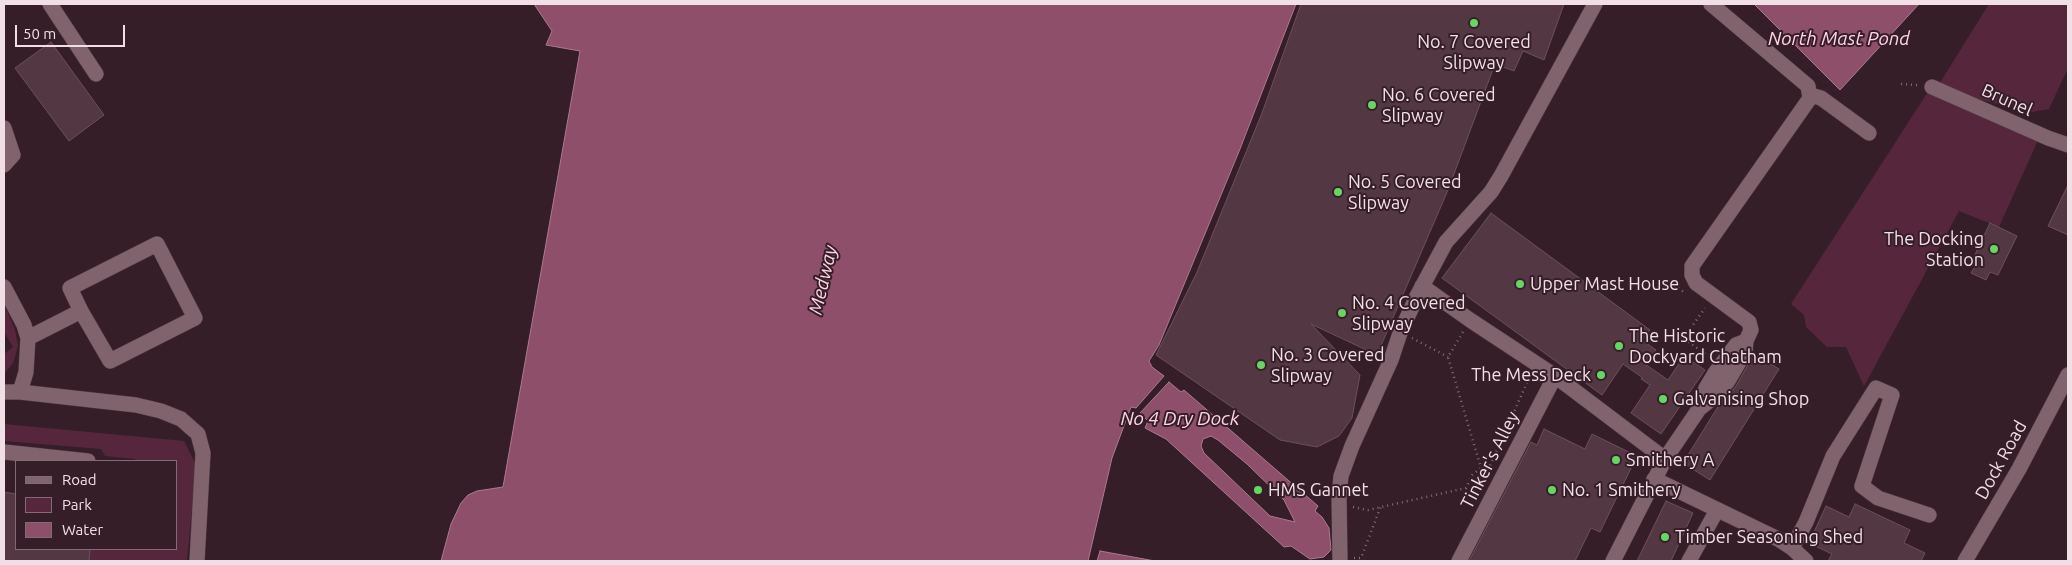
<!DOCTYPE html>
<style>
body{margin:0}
#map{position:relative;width:2072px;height:565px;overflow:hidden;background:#361e28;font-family:Ubuntu,sans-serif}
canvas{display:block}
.frame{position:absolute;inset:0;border:5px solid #f1dfe6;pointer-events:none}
.legend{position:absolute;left:15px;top:460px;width:162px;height:90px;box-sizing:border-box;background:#361e28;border:1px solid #816b74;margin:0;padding:6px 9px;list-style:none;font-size:15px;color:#f1dfe6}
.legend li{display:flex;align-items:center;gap:10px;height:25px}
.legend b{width:25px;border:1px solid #816b74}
.scale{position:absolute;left:15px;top:25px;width:110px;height:22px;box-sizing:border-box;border:2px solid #f1dfe6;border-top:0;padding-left:6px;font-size:15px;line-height:18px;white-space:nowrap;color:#f1dfe6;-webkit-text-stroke:4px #361e28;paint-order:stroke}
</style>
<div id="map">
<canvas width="2072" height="565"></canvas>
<div class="frame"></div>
<ul class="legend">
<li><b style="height:6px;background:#81636e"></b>Road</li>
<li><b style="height:14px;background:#56273c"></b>Park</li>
<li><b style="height:14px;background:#8e4f6a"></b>Water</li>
</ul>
<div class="scale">50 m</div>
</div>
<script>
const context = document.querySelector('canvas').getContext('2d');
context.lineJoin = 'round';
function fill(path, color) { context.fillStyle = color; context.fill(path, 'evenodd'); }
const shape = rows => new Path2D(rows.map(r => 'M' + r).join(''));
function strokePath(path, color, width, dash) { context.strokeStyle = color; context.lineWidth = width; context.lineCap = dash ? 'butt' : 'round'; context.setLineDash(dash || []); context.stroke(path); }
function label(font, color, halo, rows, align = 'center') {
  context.font = font + ' Ubuntu,sans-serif'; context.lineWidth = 4; context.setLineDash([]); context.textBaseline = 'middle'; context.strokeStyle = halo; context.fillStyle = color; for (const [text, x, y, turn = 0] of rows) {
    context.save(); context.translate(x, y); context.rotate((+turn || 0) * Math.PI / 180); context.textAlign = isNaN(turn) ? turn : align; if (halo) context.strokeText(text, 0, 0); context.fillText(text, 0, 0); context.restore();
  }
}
fill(shape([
 [1989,4,2068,4,2068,68,2049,109,2032,112,1936,89],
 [1928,92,2038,140,1999,227,1959,211,1864,386,1846,347,1827,347,1806,327,1804,315,1791,304],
 [4,304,15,330,18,346,13,363,4,374,4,354,13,347,4,332],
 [4,424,184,441,196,465,187,561,89,561,90,549,176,549,176,461,136,461,135,459,105,456,101,449,4,441]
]), '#56273c');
const water = shape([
 [534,4,1296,4,1240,149,1159,345,1149,361,1152,367,1164,376,1136,408,1131,407,1112,458,1088,561,441,561,451,524,461,503,468,495,477,491,503,487,580,51,546,45,552,31,534,4],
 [1754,4,1919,4,1840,90,1754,4],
 [1169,382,1181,392,1184,390,1318,506,1315,511,1322,517,1329,528,1331,550,1324,557,1310,559,1291,546,1284,547,1166,439,1145,428,1148,421,1140,413,1169,382],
 [1211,436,1218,440,1247,464,1284,500,1295,522,1270,516,1204,453,1201,446,1203,439,1211,436],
 [1100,551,1155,561,1097,561,1100,551]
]);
fill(water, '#8e4f6a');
strokePath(water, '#ac7a8f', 1);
const building = shape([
 [1301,4,1564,4,1544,60,1523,51,1514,71,1495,64,1448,190,1377,355,1311,324,1360,375,1352,418,1339,436,1317,447,1280,440,1156,355,1197,272,1262,113,1301,4],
 [51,42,104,115,69,141,15,68,51,42],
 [2068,185,2068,235,2048,226,2068,185],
 [1491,213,1650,330,1642,340,1656,350,1645,364,1668,380,1684,356,1705,370,1661,434,1631,413,1650,385,1641,379,1643,378,1623,364,1602,395,1442,278,1491,213],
 [1990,223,2017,236,1998,275,1990,272,1986,280,1971,273,1976,265,1971,263,1990,223],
 [1754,354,1779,369,1710,480,1683,463,1719,405,1736,386,1754,354],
 [1544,429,1585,449,1592,434,1637,456,1600,532,1591,528,1575,561,1469,561,1531,442,1537,445,1544,429],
 [4,492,16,494,16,549,90,549,89,561,4,561,4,492],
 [1666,501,1693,513,1671,561,1637,561,1666,501],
 [1855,504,1910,530,1904,543,1925,553,1921,561,1828,561,1832,554,1809,543,1826,506,1849,517,1855,504]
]);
fill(building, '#533843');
strokePath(building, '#6c4f5b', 1);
const minor = shape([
 [50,4,96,74],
 [1932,87,2048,138,2068,145],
 [1810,95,1821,98,1869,133],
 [4,128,13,155,4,165],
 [1422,286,1470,320,1555,376,1665,459],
 [4,287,24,325,28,338,26,372,20,392,4,392],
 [28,338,81,311,70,288,157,244,195,318,110,361,81,311],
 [20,392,136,405,161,411,181,419,198,434,203,453,197,561],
 [1699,409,1706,388,1715,373,1736,345,1746,341],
 [4,452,88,461],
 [1654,479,1778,539,1792,548,1806,561],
 [1792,548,1806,522,1833,456,1876,388,1892,395,1862,486,1878,498,1929,515],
 [1340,561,1339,496,1341,476,1352,446,1391,360,1400,333,1417,296,1446,242,1491,192,1501,176,1595,4],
 [1459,561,1555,376],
 [1613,561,1665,459,1699,409,1714,397,1728,381,1745,352,1746,341,1751,330,1749,322,1696,283,1692,275,1692,266,1810,98,1808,86,1711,4],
 [1689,561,1717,510],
 [1965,561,2019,469,2068,375]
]);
strokePath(minor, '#503b44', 16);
strokePath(shape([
 [1901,84,1917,85],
 [1670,282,1685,293],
 [1666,331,1681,342,1705,308],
 [1463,332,1448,357,1481,468],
 [1412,338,1448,357],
 [1684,339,1710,357],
 [1488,470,1530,376],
 [1353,507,1368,510,1466,488,1472,475,1481,468,1489,470],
 [1354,558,1361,558,1381,506]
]), '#836d76', 2.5, [1, 4]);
strokePath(minor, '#81636e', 15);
strokePath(shape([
 [1498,477,1506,481]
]), '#836d76', 2.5, [1, 4]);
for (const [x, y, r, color] of [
 [1474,23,5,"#67d466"],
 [1372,105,5,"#67d466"],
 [1338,192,5,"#67d466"],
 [1994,249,5,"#67d466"],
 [1520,284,5,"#67d466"],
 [1342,313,5,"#67d466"],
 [1619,346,5,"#67d466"],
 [1261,365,5,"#67d466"],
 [1601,375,5,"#67d466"],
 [1663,399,5,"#67d466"],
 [1616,460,5,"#67d466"],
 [1258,490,5,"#67d466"],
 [1552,490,5,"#67d466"],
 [1665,537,5,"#67d466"]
]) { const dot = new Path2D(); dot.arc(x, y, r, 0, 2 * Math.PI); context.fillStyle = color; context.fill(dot); strokePath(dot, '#361e28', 2); }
label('18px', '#f1dfe6', '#361e28', [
 ["No. 7 Covered",1474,42,"center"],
 ["Slipway",1474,63,"center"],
 ["No. 6 Covered",1382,95],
 ["Slipway",1382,116],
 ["No. 5 Covered",1348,182],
 ["Slipway",1348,203],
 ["The Docking",1984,239,"right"],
 ["Station",1984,260,"right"],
 ["Upper Mast House",1530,284],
 ["No. 4 Covered",1352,303],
 ["Slipway",1352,324],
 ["The Historic",1629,336],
 ["Dockyard Chatham",1629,357],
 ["No. 3 Covered",1271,355],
 ["Slipway",1271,376],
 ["The Mess Deck",1591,375,"right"],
 ["Galvanising Shop",1673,399],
 ["Smithery A",1626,460],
 ["HMS Gannet",1268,490],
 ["No. 1 Smithery",1562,490],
 ["Timber Seasoning Shed",1675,537]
], 'left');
label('18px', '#f1dfe6', '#361e28', [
 ["Brunel",2007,100,24],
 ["Tinker's Alley",1490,460,-63],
 ["Dock Road",2001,460,-61]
]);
label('italic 19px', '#fdd5e4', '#361e28', [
 ["North Mast Pond",1839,39],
 ["Medway",823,280,-77],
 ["No 4 Dry Dock",1180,419]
]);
</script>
